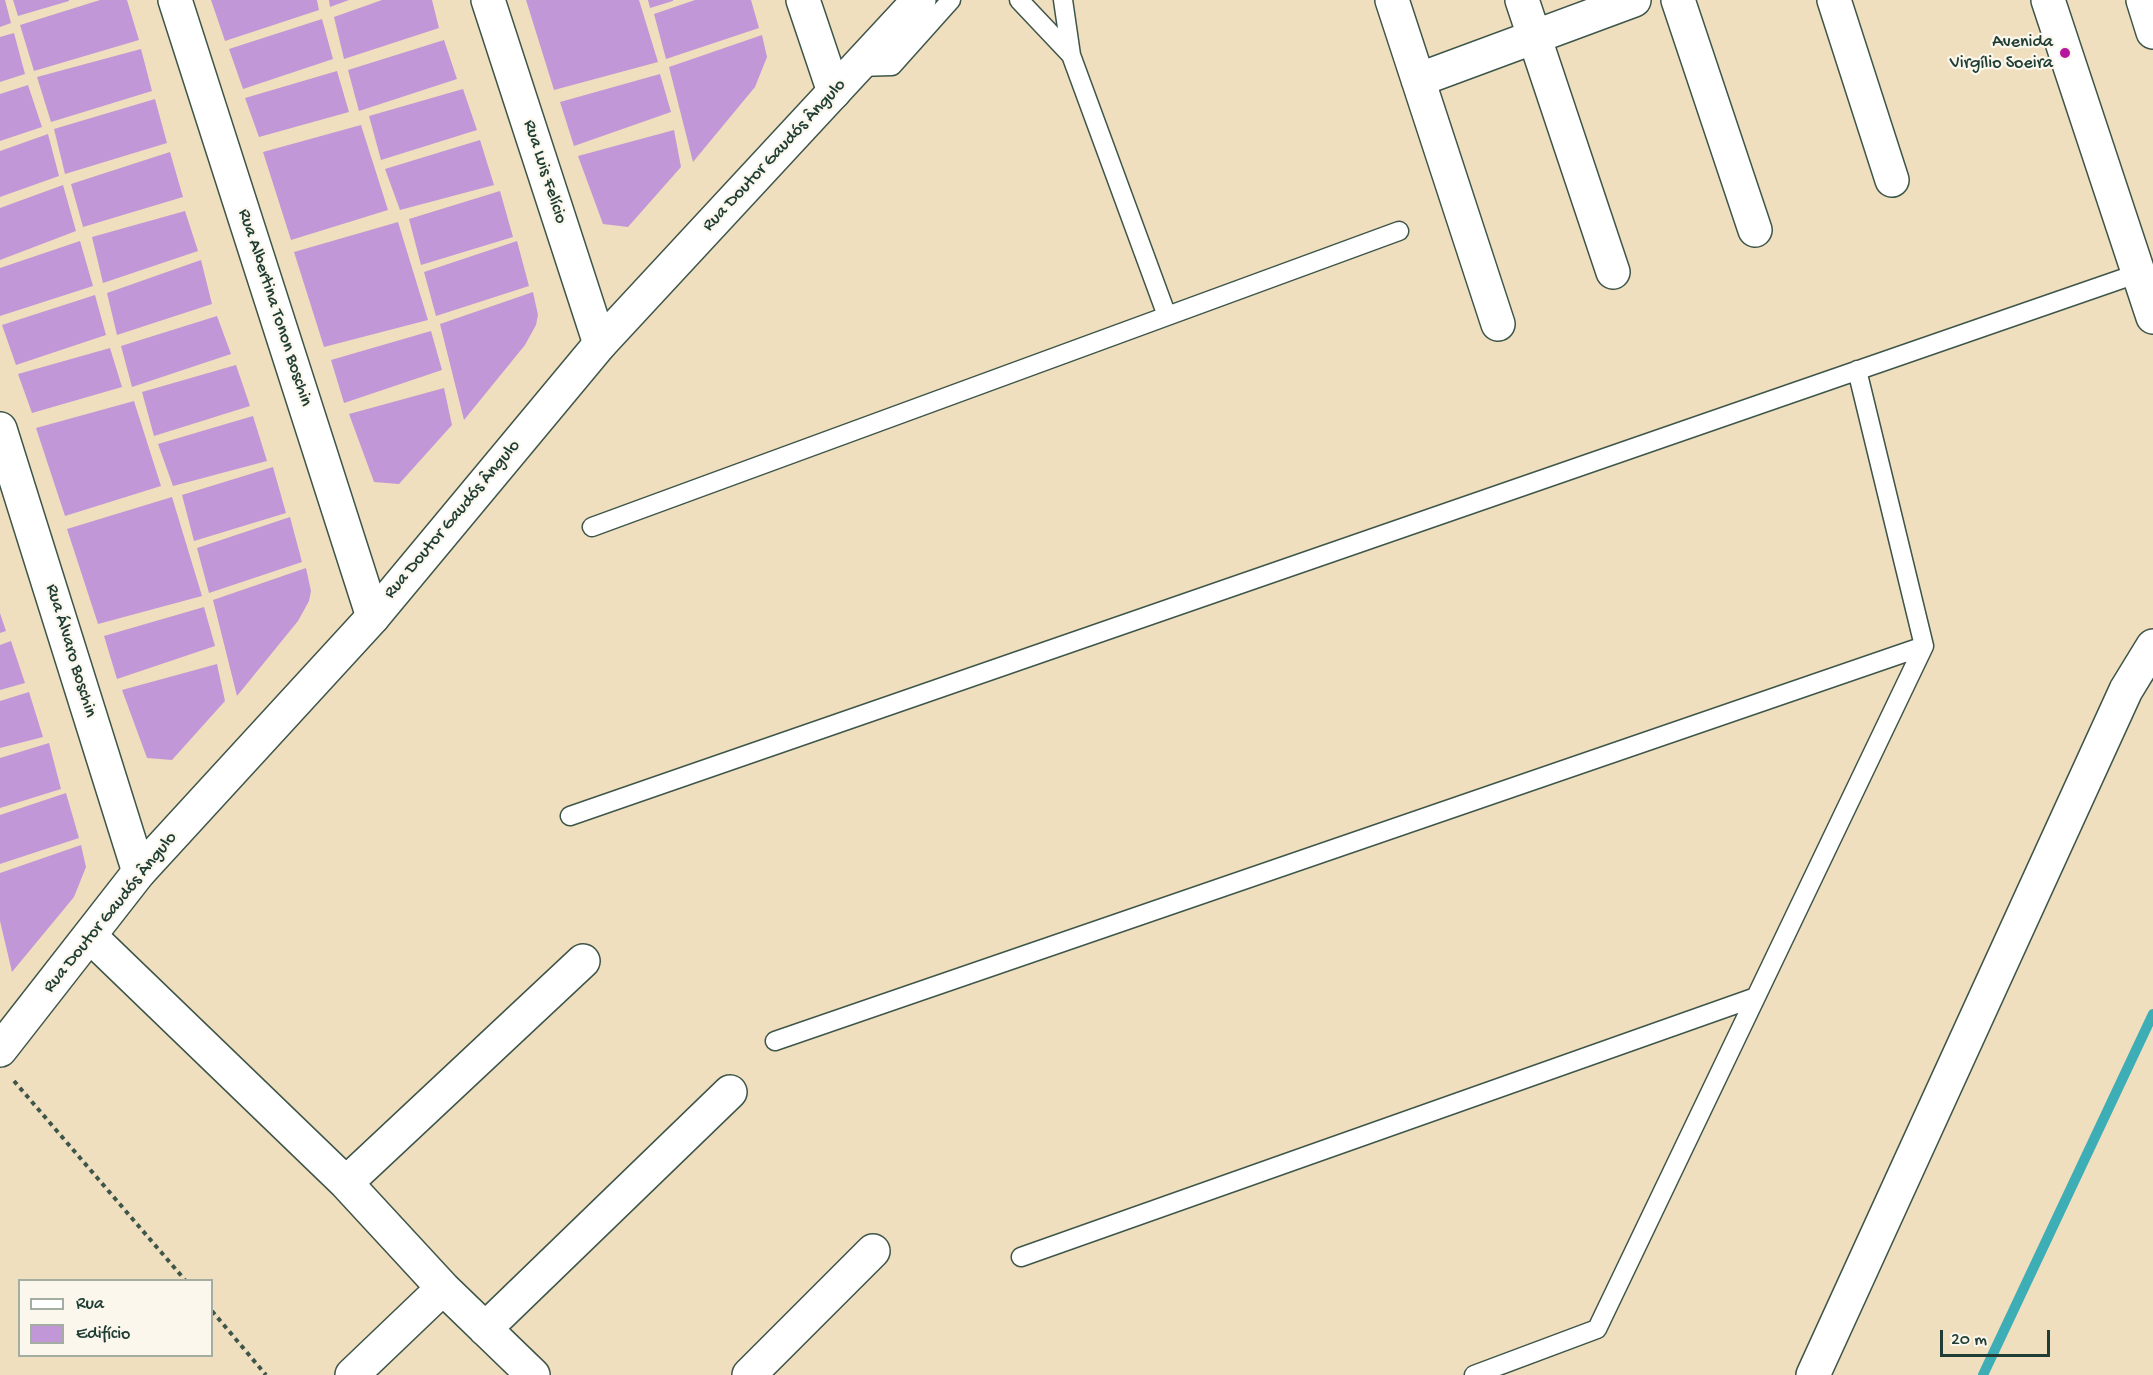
<!DOCTYPE html>
<meta charset="utf-8">
<style>
body{margin:0}
#map{position:relative;width:2153px;height:1375px;overflow:hidden;background:#efdfbe;font-family:"Gochi Hand",sans-serif}
canvas{display:block}
.legend{position:absolute;left:18px;top:1279px;width:195px;height:78px;box-sizing:border-box;background:#fbf7ec;border:2px solid #a3ada2;margin:0;padding:8px 10px;list-style:none;font-size:18px;color:#1f3d34}
.legend li{display:flex;align-items:center;gap:12px;height:30px}
.legend b{width:30px;border:2px solid #a3ada2}
.scale{position:absolute;left:1940px;top:1330px;width:110px;height:27px;box-sizing:border-box;border:3px solid #1f3d34;border-top:0;padding-left:8px;font-size:18px;line-height:21px;white-space:nowrap;color:#1f3d34;-webkit-text-stroke:4px #fbf7ec;paint-order:stroke}
</style>
<div id="map">
<canvas width="2153" height="1375"></canvas>
<ul class="legend">
<li><b style="height:8px;background:#fff"></b>Rua</li>
<li><b style="height:16px;background:#c297d7"></b>Edifício</li>
</ul>
<div class="scale">20 m</div>
</div>
<script>
const context = document.querySelector('canvas').getContext('2d');
context.lineJoin = 'round';
const shape = rows => new Path2D(rows.map(r => 'M' + r).join(''));
function strokePath(path, color, width, dash) { context.strokeStyle = color; context.lineWidth = width; context.lineCap = dash ? 'butt' : 'round'; context.setLineDash(dash || []); context.stroke(path); }
function fill(path, color) { context.fillStyle = color; context.fill(path, 'evenodd'); }
function label(font, color, halo, rows, align = 'center') {
  context.font = font + ' "Gochi Hand",sans-serif'; context.lineWidth = 4.5; context.setLineDash([]); context.textBaseline = 'middle'; context.strokeStyle = halo; context.fillStyle = color; for (const [text, x, y, turn = 0] of rows) {
    context.save(); context.translate(x, y); context.rotate((+turn || 0) * Math.PI / 180); context.textAlign = isNaN(turn) ? turn : align; if (halo) context.strokeText(text, 0, 0); context.fillText(text, 0, 0); context.restore();
  }
}
strokePath(shape([
 [1983,1375,2153,1014]
]), '#3daeb6', 10);
fill(shape([
 [0,0,5,0,11,23,0,27],
 [13,0,69,0,69,1,18,16],
 [100,0,127,0,139,40,34,71,20,25],
 [211,0,317,0,319,10,225,41],
 [329,0,349,0,330,7],
 [382,0,432,0,439,28,344,59,334,17],
 [526,0,639,0,658,62,554,90],
 [648,0,673,0,673,1,650,8],
 [695,0,751,0,759,28,666,59,654,14],
 [322,19,333,59,243,89,229,49],
 [14,33,25,74,0,82,0,37],
 [762,35,767,57,755,87,693,162,669,67],
 [444,40,457,79,359,111,348,70],
 [141,49,152,91,51,122,37,77],
 [337,71,349,112,259,137,245,98],
 [660,74,671,112,574,146,560,102],
 [28,85,42,127,0,141,0,94],
 [463,89,477,130,381,160,369,116],
 [155,99,167,143,65,174,54,129],
 [361,125,388,210,291,240,263,152],
 [674,130,681,167,628,227,603,224,578,156],
 [48,134,59,176,0,197,0,151],
 [480,140,494,185,400,210,385,169],
 [170,152,183,197,83,227,71,184],
 [63,185,76,231,0,260,0,208],
 [500,191,513,237,421,265,409,219],
 [185,211,198,251,103,283,92,237],
 [398,222,428,320,324,347,294,252],
 [80,241,93,286,0,316,0,268],
 [517,241,529,286,436,316,424,272],
 [201,260,212,304,117,335,107,293],
 [533,292,538,315,536,325,525,345,464,420,440,324],
 [95,295,106,335,16,365,2,325],
 [217,316,231,354,132,387,121,346],
 [431,331,442,370,344,403,331,360],
 [110,348,122,387,32,413,18,374],
 [236,365,250,406,154,436,142,392],
 [444,388,452,425,399,484,374,482,349,414],
 [134,401,161,486,65,516,36,428],
 [253,416,267,461,173,486,158,444],
 [273,467,286,513,194,541,182,495],
 [172,497,202,596,98,624,67,529],
 [290,517,302,562,209,593,197,548],
 [306,568,311,591,309,601,298,621,237,696,213,600],
 [204,607,215,646,117,679,104,636],
 [0,613,6,631,0,633],
 [11,641,25,683,0,690,0,645],
 [217,664,225,701,172,760,147,758,122,690],
 [29,692,43,737,0,748,0,701],
 [49,743,61,789,0,808,0,758],
 [66,793,79,838,0,864,0,815],
 [81,845,86,867,74,897,12,972,0,921,0,873]
]), '#c297d7');
const lane = shape([
 [1019,0,1071,55],
 [1063,0,1071,55,1167,316],
 [857,67,892,66,951,0],
 [592,527,1399,231],
 [570,816,2139,273],
 [775,1041,1924,646],
 [1021,1257,1756,997],
 [1474,1375,1597,1329,1924,646,1857,370]
]);
const street = shape([
 [175,0,373,617],
 [488,0,600,344],
 [803,0,834,92],
 [1392,0,1498,324],
 [1522,0,1613,272],
 [1678,0,1755,230],
 [1834,0,1892,180],
 [1418,80,1634,0],
 [0,429,139,872],
 [91,937,346,1183,443,1288,533,1375],
 [346,1183,583,961],
 [485,1329,730,1092],
 [352,1375,443,1288],
 [749,1375,873,1251],
 [1813,1375,2126,690,2153,646]
]);
const secondary = shape([
 [2048,0,2153,317],
 [2143,0,2153,32],
 [0,1050,139,872,373,617,600,344,919,0]
]);
strokePath(lane, '#3e5549', 21);
strokePath(street, '#3e5549', 36);
strokePath(secondary, '#3e5549', 36);
strokePath(shape([
 [14,1081,185,1280],
 [212,1311,266,1375]
]), '#3e5549', 4, [4.5, 4.5]);
strokePath(lane, '#fff', 18);
strokePath(street, '#fff', 33);
strokePath(secondary, '#fff', 33);
for (const [x, y, r, color] of [
 [2065,53,6,"#b5179e"]
]) { const dot = new Path2D(); dot.arc(x, y, r, 0, 2 * Math.PI); context.fillStyle = color; context.fill(dot); strokePath(dot, '#fbf7ec', 2); }
label('18px', '#1f3d34', '#fbf7ec', [
 ["Avenida",2053,43],
 ["Virgílio Soeira",2053,64]
], 'right');
label('18px', '#1f3d34', '#fbf7ec', [
 ["Rua Doutor Gaudós Ângulo",775,156,-47],
 ["Rua Luis Felício",544,172,72],
 ["Rua Albertina Tonon Boschin",274,308,72],
 ["Rua Doutor Gaudós Ângulo",453,520,-50],
 ["Rua Álvaro Boschin",70,651,73],
 ["Rua Doutor Gaudós Ângulo",111,913,-51]
]);
</script>
